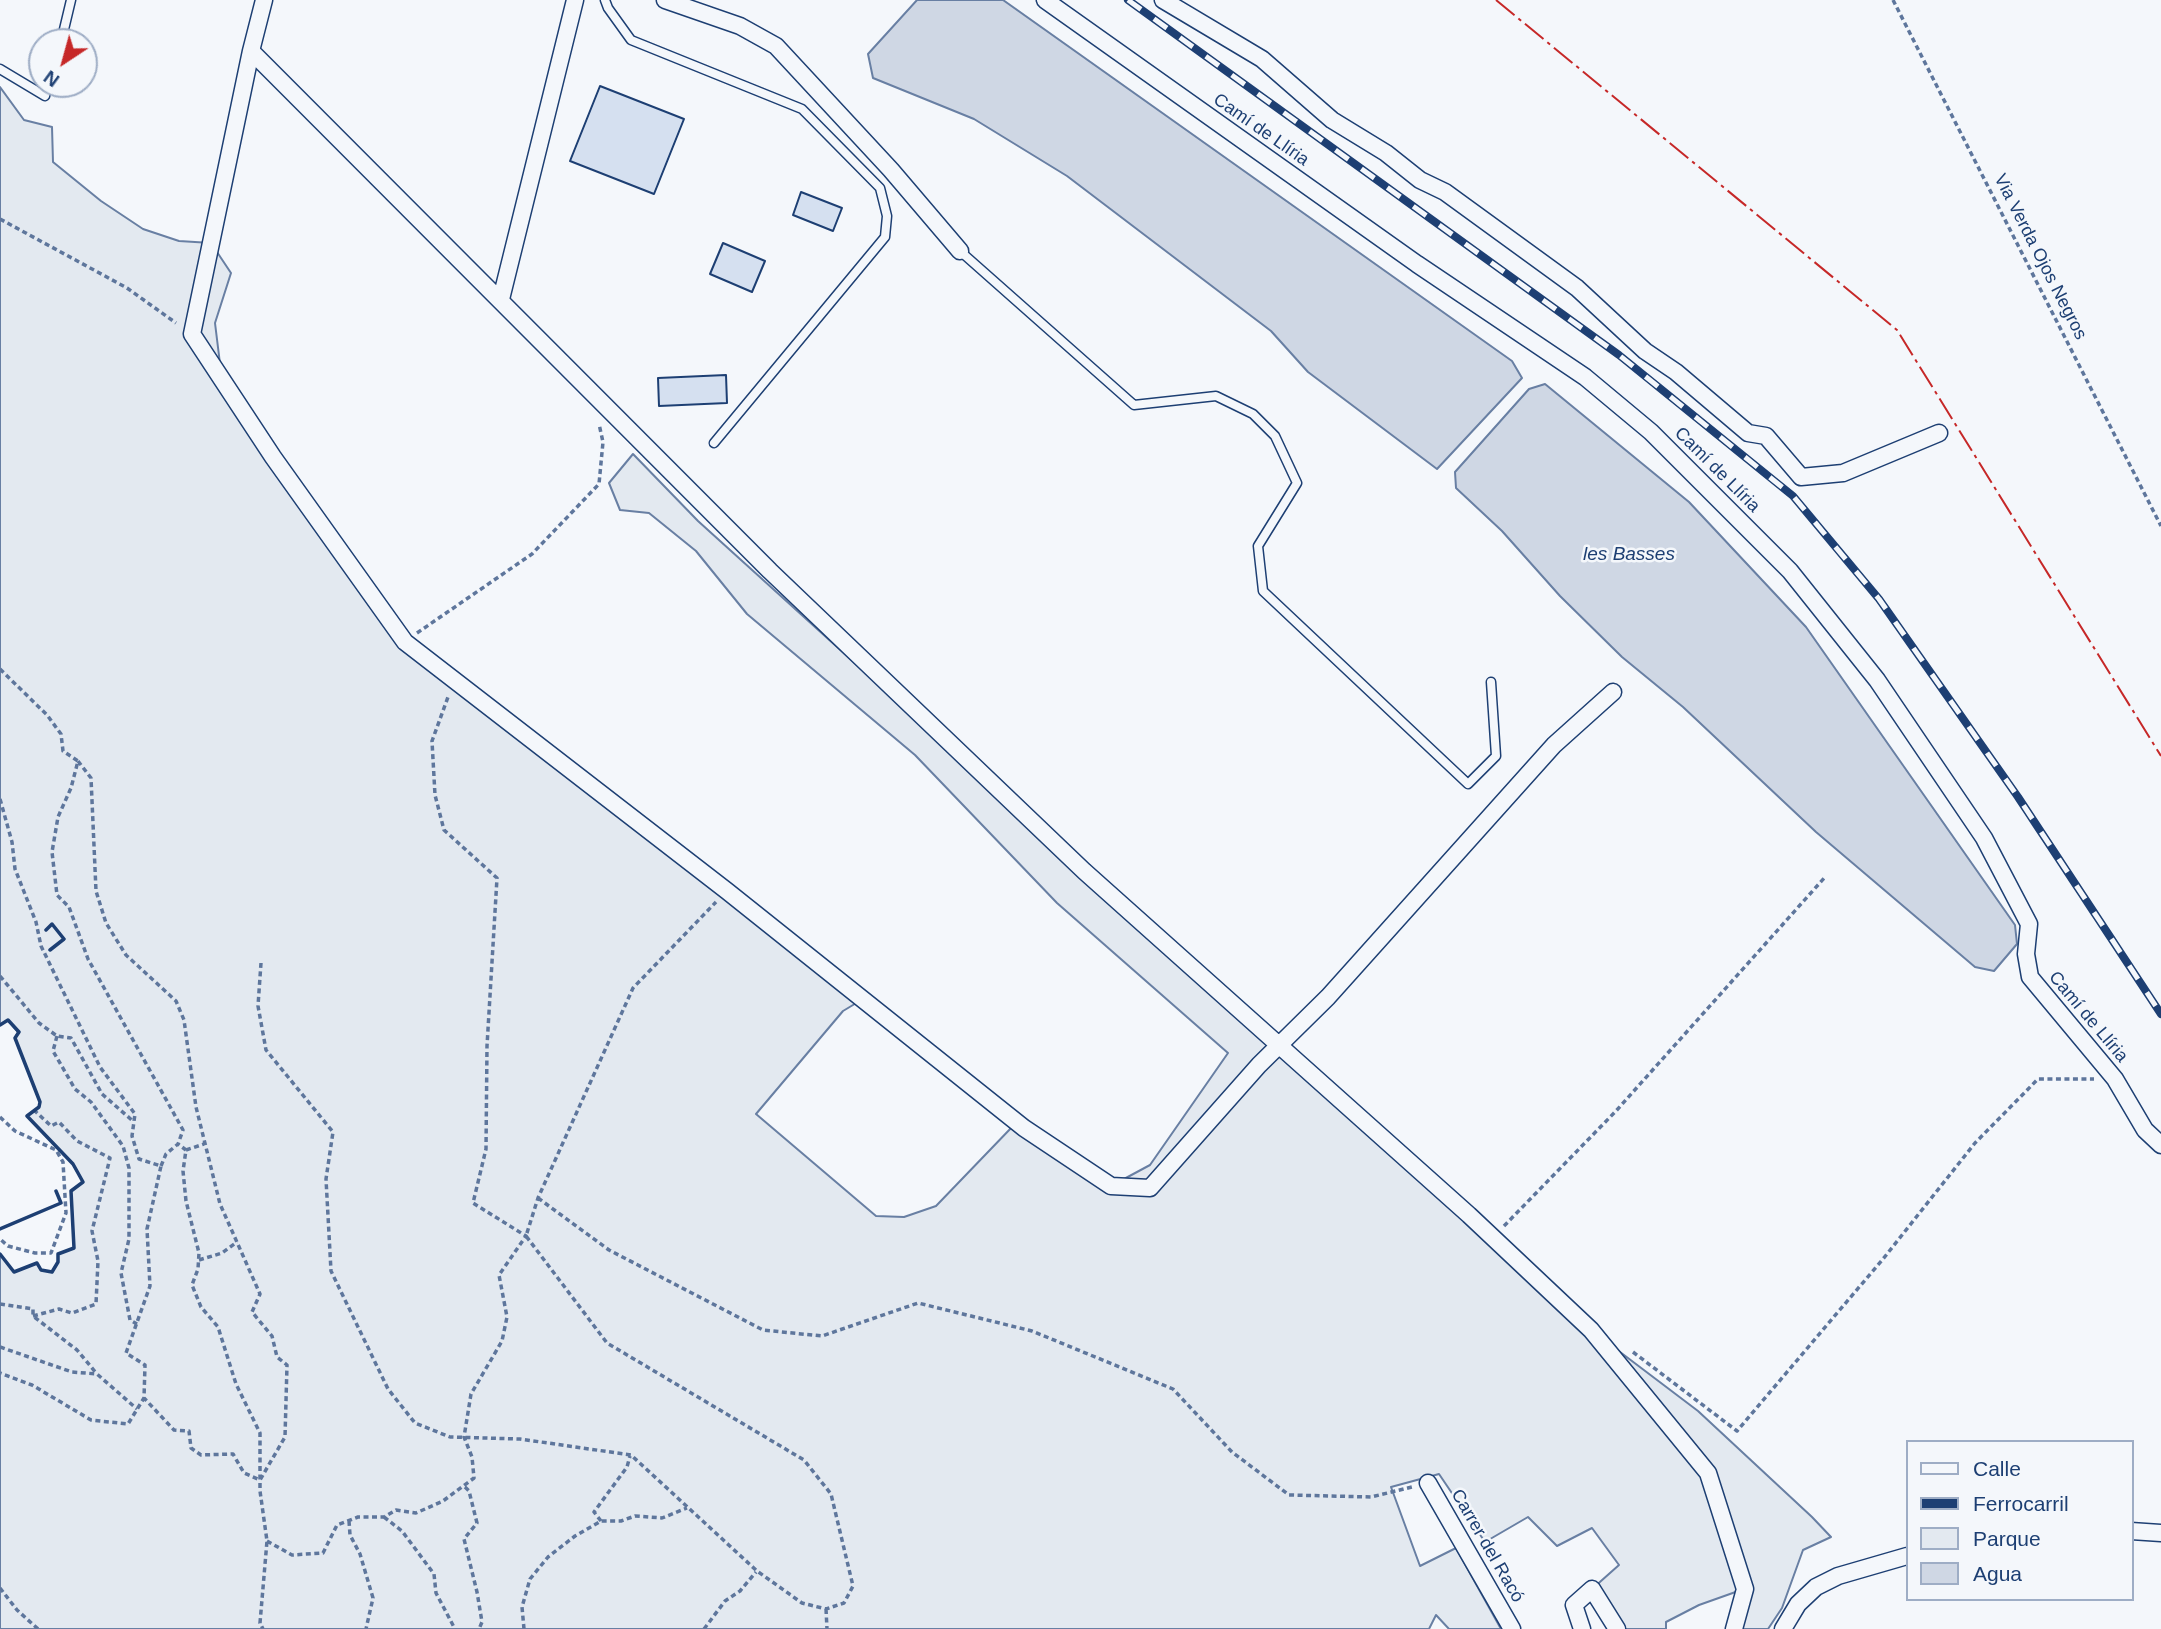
<!DOCTYPE html>
<meta charset="utf-8">
<style>
body{margin:0}
#map{position:relative;width:2161px;height:1629px;overflow:hidden;background:#f4f7fb;font-family:Helvetica,sans-serif}
canvas{display:block}
.legend{position:absolute;left:1906px;top:1440px;width:228px;height:161px;box-sizing:border-box;background:#f4f7fb;border:2px solid #9eadc5;margin:0;padding:9px 12px;list-style:none;font-size:21px;color:#1d3f73}
.legend li{display:flex;align-items:center;gap:14px;height:35px}
.legend b{width:35px;border:2px solid #9eadc5}
.north{position:absolute;left:28px;top:28px;width:70px;height:70px;box-sizing:border-box;background:#f4f7fb;border:2px solid #9eadc5;border-radius:50%;rotate:216deg;font-size:19px;font-weight:700;line-height:28px;text-align:center;color:#1d3f73}
.north::after{content:'';display:block;margin:auto;width:24px;height:32px;background:#c62828;clip-path:polygon(50% 0,100% 100%,50% 72%,0 100%)}
</style>
<div id="map">
<canvas width="2161" height="1629"></canvas>
<ul class="legend">
<li><b style="height:9px;background:#f4f7fb"></b>Calle</li>
<li><b style="height:9px;background:#1d3f73"></b>Ferrocarril</li>
<li><b style="height:19px;background:#e3e9f0"></b>Parque</li>
<li><b style="height:19px;background:#cfd7e4"></b>Agua</li>
</ul>
<div class="north">N</div>
</div>
<script>
const context = document.querySelector('canvas').getContext('2d');
context.lineJoin = 'round';
function fill(path, color) { context.fillStyle = color; context.fill(path, 'evenodd'); }
const shape = rows => new Path2D(rows.map(r => 'M' + r).join(''));
function strokePath(path, color, width, dash) { context.strokeStyle = color; context.lineWidth = width; context.lineCap = dash ? 'butt' : 'round'; context.setLineDash(dash || []); context.stroke(path); }
function label(font, color, halo, rows, align = 'center') {
  context.font = font + ' Helvetica,sans-serif'; context.lineWidth = 5; context.setLineDash([]); context.textBaseline = 'middle'; context.strokeStyle = halo; context.fillStyle = color; for (const [text, x, y, turn = 0] of rows) {
    context.save(); context.translate(x, y); context.rotate((+turn || 0) * Math.PI / 180); context.textAlign = isNaN(turn) ? turn : align; if (halo) context.strokeText(text, 0, 0); context.fillText(text, 0, 0); context.restore();
  }
}
const green = shape([
 [0,87,24,120,52,127,53,162,101,201,143,229,179,241,211,243,231,273,215,323,222,380,405,642,863,999,843,1011,756,1114,876,1216,904,1217,936,1206,1013,1126,1111,1186,1150,1165,1228,1053,1057,903,915,755,747,614,696,551,649,513,620,510,609,483,633,454,698,521,1591,1330,1698,1411,1812,1517,1831,1537,1803,1550,1782,1608,1768,1629,1734,1629,1744,1589,1699,1605,1666,1622,1666,1629,1617,1629,1592,1589,1619,1565,1592,1528,1557,1546,1528,1517,1485,1542,1439,1474,1391,1487,1420,1566,1456,1548,1501,1629,1449,1629,1436,1615,1429,1629,0,1629,0,1254,14,1272,37,1263,41,1270,52,1272,58,1262,58,1254,74,1248,71,1191,83,1182,73,1164,27,1116,39,1107,40,1102,15,1038,18,1032,8,1020,0,1025,0,87]
]);
fill(green, '#e3e9f0');
strokePath(green, '#687fa3', 2);
const water = shape([
 [917,0,1003,0,1512,361,1522,378,1437,469,1308,372,1271,331,1067,176,974,119,873,78,868,54,917,0],
 [1545,384,1689,502,1806,627,2015,925,2017,944,1994,971,1975,967,1816,832,1683,707,1622,657,1560,596,1502,531,1456,488,1455,472,1529,389,1545,384]
]);
fill(water, '#cfd7e4');
strokePath(water, '#687fa3', 2);
const building = shape([
 [600,86,684,119,654,194,570,161,600,86],
 [801,192,842,208,833,231,793,215,801,192],
 [723,243,765,261,752,292,710,274,723,243],
 [726,375,727,403,659,406,658,378,726,375]
]);
fill(building, '#d5e0f0');
strokePath(building, '#1d3f73', 2);
const service = shape([
 [605,0,608,8,631,40,802,109,880,188,887,216,885,237,714,443],
 [61,42,71,0],
 [0,69,45,96,48,84],
 [960,251,1134,405,1216,396,1253,414,1275,436,1297,483,1258,546,1263,591,1468,784,1496,756,1491,682]
]);
const minor = shape([
 [264,0,251,51,192,334,273,457,405,642,727,891,1024,1128,1111,1186,1150,1188,1259,1065,1328,997,1554,745,1613,692],
 [665,0,740,26,776,46,891,170,960,251],
 [1045,0,1417,264,1585,377,1651,432,1790,571,1877,680,1984,838,2029,924,2026,954,2030,977,2115,1079,2145,1130,2161,1145],
 [1163,0,1262,59,1332,120,1386,153,1420,180,1445,192,1577,288,1645,351,1676,372,1748,433,1766,436,1801,477,1843,473,1939,433],
 [251,51,770,571,1084,871,1469,1215,1591,1330,1708,1473,1745,1589,1734,1629],
 [501,299,575,0],
 [1428,1483,1512,1629],
 [2131,1531,2161,1533],
 [1582,1629,1574,1605,1592,1589,1617,1629],
 [1783,1629,1798,1604,1816,1587,1838,1576,1907,1556]
]);
strokePath(service, '#1d3f73', 11);
strokePath(minor, '#1d3f73', 19);
strokePath(shape([
 [1893,0,2161,526],
 [0,219,127,288,176,323],
 [417,633,532,554,599,484,603,442,599,424],
 [0,669,47,715,61,734,63,751,78,761,71,788,58,817,52,852,57,895,69,907,88,959,183,1130,178,1144],
 [78,761,91,778,96,891,106,923,126,955,176,1001,184,1020,196,1107,220,1204,260,1294,252,1312,272,1336,277,1357,287,1365,285,1437,260,1480,244,1473,233,1454,201,1455,191,1448,189,1431,174,1430,144,1398],
 [0,799,12,842,15,869,36,922,41,946,100,1067,135,1114,132,1136,139,1159,161,1166,147,1229,150,1286,126,1353,145,1365,144,1398,128,1424,91,1420,32,1385,0,1373],
 [261,963,258,1006,266,1050,333,1132,326,1179,331,1271,388,1389,415,1423,450,1437,520,1439,631,1455,757,1571,802,1603,826,1609,844,1603,853,1586,831,1494,804,1460,607,1343,526,1236,538,1198,633,988,716,902],
 [0,976,39,1023,57,1036,71,1038,102,1094,134,1122],
 [57,1036,53,1051,75,1089,91,1102,123,1146,129,1168,129,1239,121,1273,130,1320,137,1324],
 [0,1117,15,1131,56,1150,63,1162,66,1213,51,1253,35,1253,8,1246,0,1239],
 [186,1150,204,1144],
 [161,1166,166,1154,178,1144,186,1150,183,1171,186,1201,199,1253,198,1269,192,1285,201,1307,218,1327,236,1384,260,1433,260,1491,267,1541,260,1623,263,1629],
 [538,1198,609,1250,763,1330,822,1336,918,1303,1032,1331,1173,1389,1232,1452,1289,1495,1371,1497,1412,1487],
 [1504,1226,1616,1111,1826,876],
 [199,1260,222,1253,237,1242],
 [0,1304,33,1309,33,1316,77,1350,97,1374],
 [33,1316,59,1309,72,1313,96,1304,98,1261,92,1231,110,1158,77,1141,59,1122,51,1126,35,1111],
 [0,1347,72,1372,97,1374,137,1409],
 [1633,1352,1737,1431,1883,1259,1975,1143,2038,1079,2094,1079],
 [465,1487,469,1491,477,1523,464,1539,477,1592,482,1622,479,1629],
 [384,1517,402,1531,434,1574,436,1593,455,1629],
 [349,1521,350,1535,360,1554,373,1598,366,1629],
 [601,1521,594,1512,627,1467,630,1456],
 [267,1541,292,1555,323,1553,337,1525,358,1517,384,1517,396,1510,416,1513,443,1501,474,1478,472,1457,464,1437,471,1394,502,1341,507,1317,499,1275,526,1236,473,1203,486,1149,487,1046,497,878,444,830,435,795,432,741,448,697],
 [0,1588,17,1610,38,1629],
 [826,1609,827,1629],
 [524,1629,522,1607,530,1579,548,1557,575,1536,601,1521,621,1521,635,1516,662,1518,687,1508],
 [704,1629,725,1601,740,1591,756,1572]
]), '#5e769c', 3.5, [5, 3.5]);
strokePath(service, '#f4f7fb', 8);
strokePath(minor, '#f4f7fb', 16);
const rail = shape([
 [1128,0,1619,355,1793,496,1879,599,2018,797,2161,1014]
]);
strokePath(rail, '#1d3f73', 8);
strokePath(rail, '#f4f7fb', 5, [16]);
strokePath(shape([
 [46,930,52,924,64,939,50,950],
 [0,1025,8,1020,19,1032,15,1038,40,1102,39,1107,27,1116,73,1164,83,1182,71,1191,74,1248,58,1254,58,1262,52,1272,41,1270,37,1263,14,1272,0,1254],
 [0,1229,61,1203,56,1191]
]), '#1d3f73', 3.5);
strokePath(shape([
 [1496,0,1897,330,2161,756]
]), '#c62828', 2, [24, 5, 3.5, 5]);
label('18px', '#1d3f73', '#f4f7fb', [
 ["Camí de Llíria",1261,130,35],
 ["Via Verda Ojos Negros",2040,257,63],
 ["Camí de Llíria",1717,470,45],
 ["Camí de Llíria",2088,1017,50],
 ["Carrer del Racó",1487,1546,60]
]);
label('italic 19px', '#1d3f73', '#f4f7fb', [
 ["les Basses",1629,555]
]);
</script>
